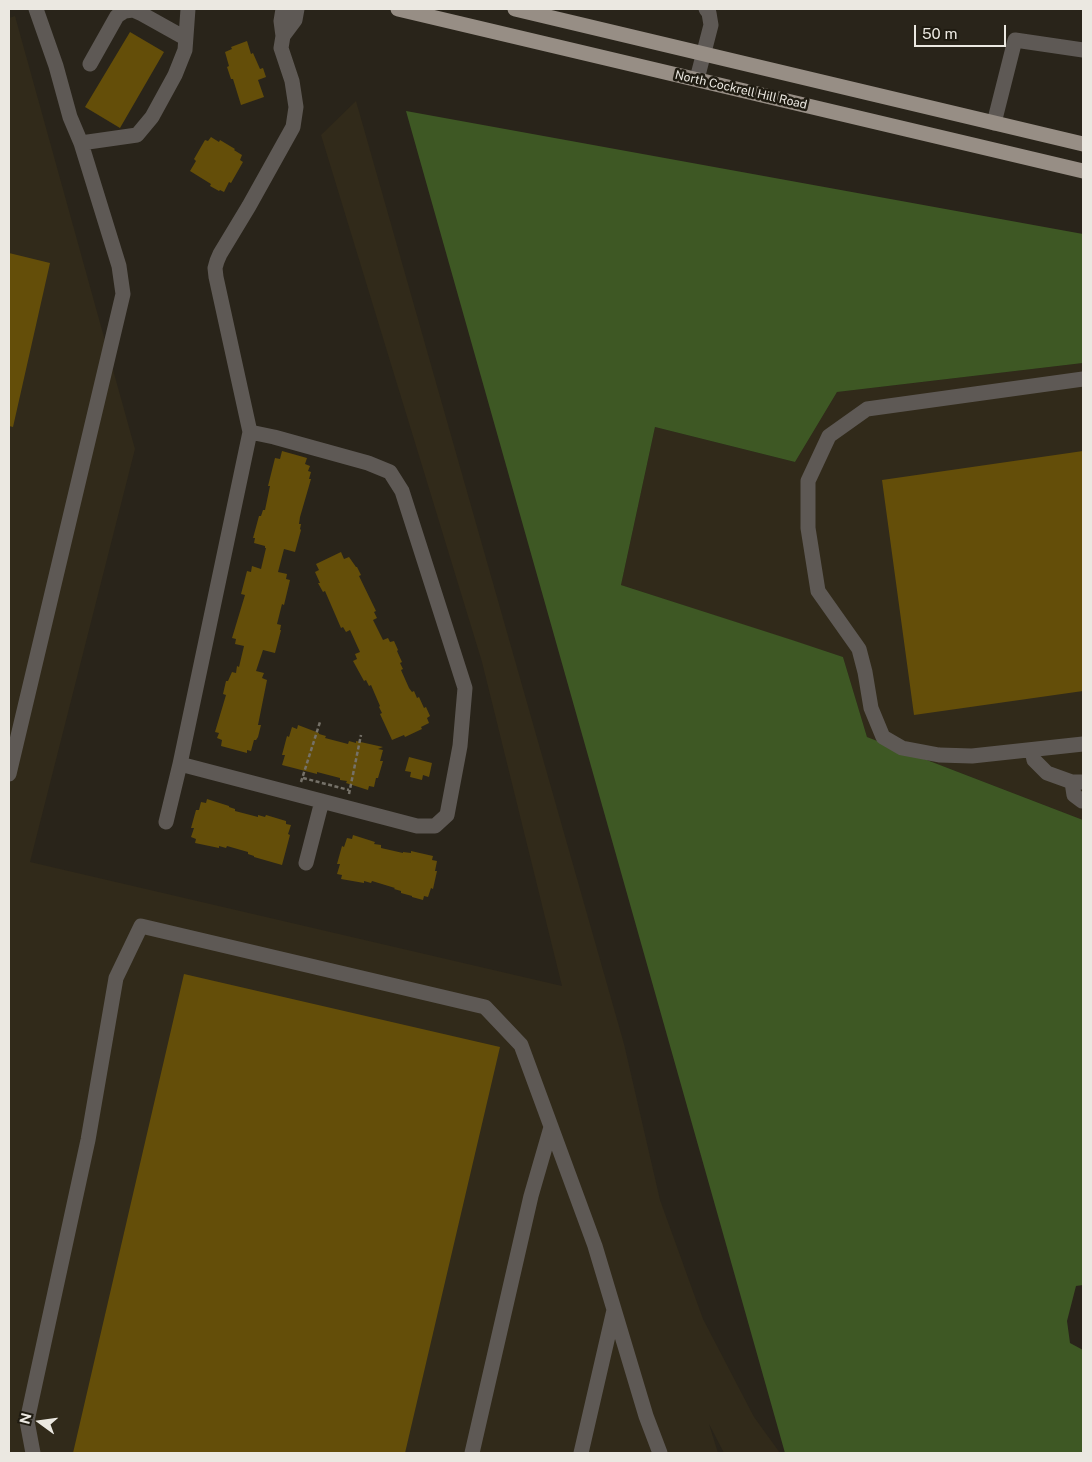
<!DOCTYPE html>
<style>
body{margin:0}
#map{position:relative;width:1092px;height:1462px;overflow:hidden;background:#29241a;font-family:"Public Sans",sans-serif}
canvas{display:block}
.frame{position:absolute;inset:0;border:10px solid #ebe8e1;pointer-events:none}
.north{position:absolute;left:15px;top:1397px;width:50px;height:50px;-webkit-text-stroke:4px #1f1b11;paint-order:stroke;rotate:284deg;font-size:14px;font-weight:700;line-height:20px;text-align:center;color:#ebe8e1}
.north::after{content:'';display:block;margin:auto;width:18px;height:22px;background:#ebe8e1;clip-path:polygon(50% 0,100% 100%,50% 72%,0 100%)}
.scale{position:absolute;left:914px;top:25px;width:92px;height:22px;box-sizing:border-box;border:2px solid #ebe8e1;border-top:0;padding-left:6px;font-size:15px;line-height:18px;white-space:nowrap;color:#ebe8e1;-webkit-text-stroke:4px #1f1b11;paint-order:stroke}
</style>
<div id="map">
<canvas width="1092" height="1462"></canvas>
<div class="frame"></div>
<div class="north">N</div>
<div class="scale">50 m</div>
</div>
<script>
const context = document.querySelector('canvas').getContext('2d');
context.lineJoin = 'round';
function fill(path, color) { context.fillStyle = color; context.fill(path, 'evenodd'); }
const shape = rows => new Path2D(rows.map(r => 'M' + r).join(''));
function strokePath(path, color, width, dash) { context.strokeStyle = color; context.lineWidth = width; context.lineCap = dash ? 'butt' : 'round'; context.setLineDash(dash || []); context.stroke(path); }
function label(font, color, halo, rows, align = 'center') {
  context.font = font + ' "Public Sans",sans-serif'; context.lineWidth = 5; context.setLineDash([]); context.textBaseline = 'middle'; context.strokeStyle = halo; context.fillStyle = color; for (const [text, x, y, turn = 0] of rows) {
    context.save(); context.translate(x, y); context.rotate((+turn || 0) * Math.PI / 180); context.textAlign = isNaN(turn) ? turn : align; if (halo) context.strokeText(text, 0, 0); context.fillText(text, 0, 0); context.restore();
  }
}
fill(shape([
 [15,16,135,449,30,862,562,986,482,662,321,135,356,101,624,1044,660,1200,703,1319,754,1417,780,1453,724,1453,709,1424,718,1453,9,1453,9,18],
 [1083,363,1083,820,867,737,843,657,621,585,655,427,795,462,837,392]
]), '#312a1a');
fill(shape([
 [406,111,1083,234,1083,363,837,392,795,462,655,427,621,585,792,640,843,657,867,737,1083,820,1083,1285,1076,1286,1067,1321,1070,1343,1083,1350,1083,1453,785,1453]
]), '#3e5824');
fill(shape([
 [130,32,164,52,120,128,85,107],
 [247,41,251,54,253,53,260,69,263,68,266,77,258,80,264,97,241,105,233,79,231,79,227,67,229,66,225,52,232,49,231,47],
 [211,137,219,142,220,140,235,149,234,150,242,155,240,160,243,162,231,183,229,182,224,192,220,190,219,191,210,186,211,184,190,171,196,161,194,159,205,140,208,141],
 [9,253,50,263,13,427,9,426],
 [282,451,307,458,305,464,310,466,308,471,311,472,309,479,311,479,300,517,299,524,301,524,300,529,301,530,295,552,284,549,278,572,287,574,286,579,290,580,284,605,282,604,277,624,281,625,280,630,281,630,275,653,263,650,256,671,264,673,262,678,267,680,258,725,261,725,258,737,256,740,254,740,251,751,247,750,247,753,221,746,222,740,217,738,219,733,215,732,226,695,223,694,226,681,228,681,232,672,236,673,237,666,239,667,244,646,235,644,236,639,232,638,245,595,241,594,247,571,251,572,252,566,261,569,266,548,265,548,265,546,254,543,255,538,253,538,259,516,261,516,263,510,265,510,270,486,268,486,275,458,280,459],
 [1083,451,1083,691,914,715,882,480],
 [341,552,344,559,349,557,356,567,357,567,361,575,359,576,376,611,374,612,377,618,373,620,383,640,388,638,390,642,394,641,398,650,397,651,402,662,400,663,403,669,401,670,409,688,412,692,414,691,417,698,419,697,424,708,426,707,430,716,427,718,429,723,421,727,422,729,405,737,404,735,392,740,380,714,382,713,379,707,380,706,371,685,369,686,366,680,364,681,353,661,357,659,355,654,360,652,350,630,346,632,343,627,341,628,325,591,323,592,318,583,320,583,315,572,319,570,316,564],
 [298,725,319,733,319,734,326,736,325,738,348,744,349,741,356,743,356,741,383,747,378,749,383,750,380,761,383,761,378,778,376,778,374,787,369,786,368,790,346,783,347,781,340,780,340,778,317,772,317,774,282,765,285,755,282,755,287,736,289,737,292,727,297,729],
 [409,757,432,763,429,777,423,775,422,780,410,777,411,772,405,771],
 [207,799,229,806,229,807,235,809,235,811,258,817,258,815,265,817,266,815,286,821,286,824,291,825,288,834,290,835,282,865,254,857,254,856,248,854,248,852,227,846,226,848,219,846,219,848,195,843,196,839,191,837,194,828,191,828,196,810,199,810,201,802,206,803],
 [353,835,375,842,374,844,381,845,381,848,403,853,403,852,411,853,411,851,433,856,432,860,437,861,435,871,437,871,433,889,431,888,428,897,424,896,423,900,412,897,412,896,401,893,401,891,394,889,395,888,372,881,371,883,364,881,364,883,341,879,342,875,337,874,340,864,337,864,342,846,344,847,347,838,352,839],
 [184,974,500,1047,405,1453,73,1453]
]), '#644e09');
strokePath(shape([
 [303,778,349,790],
 [301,782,320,722],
 [349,794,361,735]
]), '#757168', 2.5, [4, 2.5]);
strokePath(shape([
 [283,36,295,20,297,9],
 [90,64,117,16,125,11,133,10,142,14,185,38],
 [697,79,711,25,709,13,706,9],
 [994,123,1015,40,1083,50],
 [81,143,137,135,152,117,175,75,185,50,188,9],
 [1083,379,867,409,829,436,808,481,808,528,818,591,859,649,865,672,871,708,883,737,902,748,939,755,972,756,1083,744],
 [1032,750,1034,760,1047,773,1072,782],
 [180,764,417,826,435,826,447,815,460,746,465,688,402,491,390,472,368,463,274,437,250,432],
 [9,774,123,294,119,266,81,143,70,117,56,66,36,9],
 [1082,801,1074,795,1072,782,1083,782],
 [166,822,180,764,250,432,216,277,215,268,217,261,220,254,249,206,293,127,296,107,292,81,281,48,283,36,281,21,283,9],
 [306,863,322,801],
 [33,1453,27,1421,88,1140,116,978,141,926,485,1007,521,1045,595,1246,646,1416,660,1453],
 [472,1453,531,1196,551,1127],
 [581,1453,614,1310]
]), '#5e5955', 15);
strokePath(shape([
 [398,9,1083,171],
 [515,9,1083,144]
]), '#978e85', 15);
label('12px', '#ebe8e1', '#1f1b11', [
 ["North Cockrell Hill Road",741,90,13]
]);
</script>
